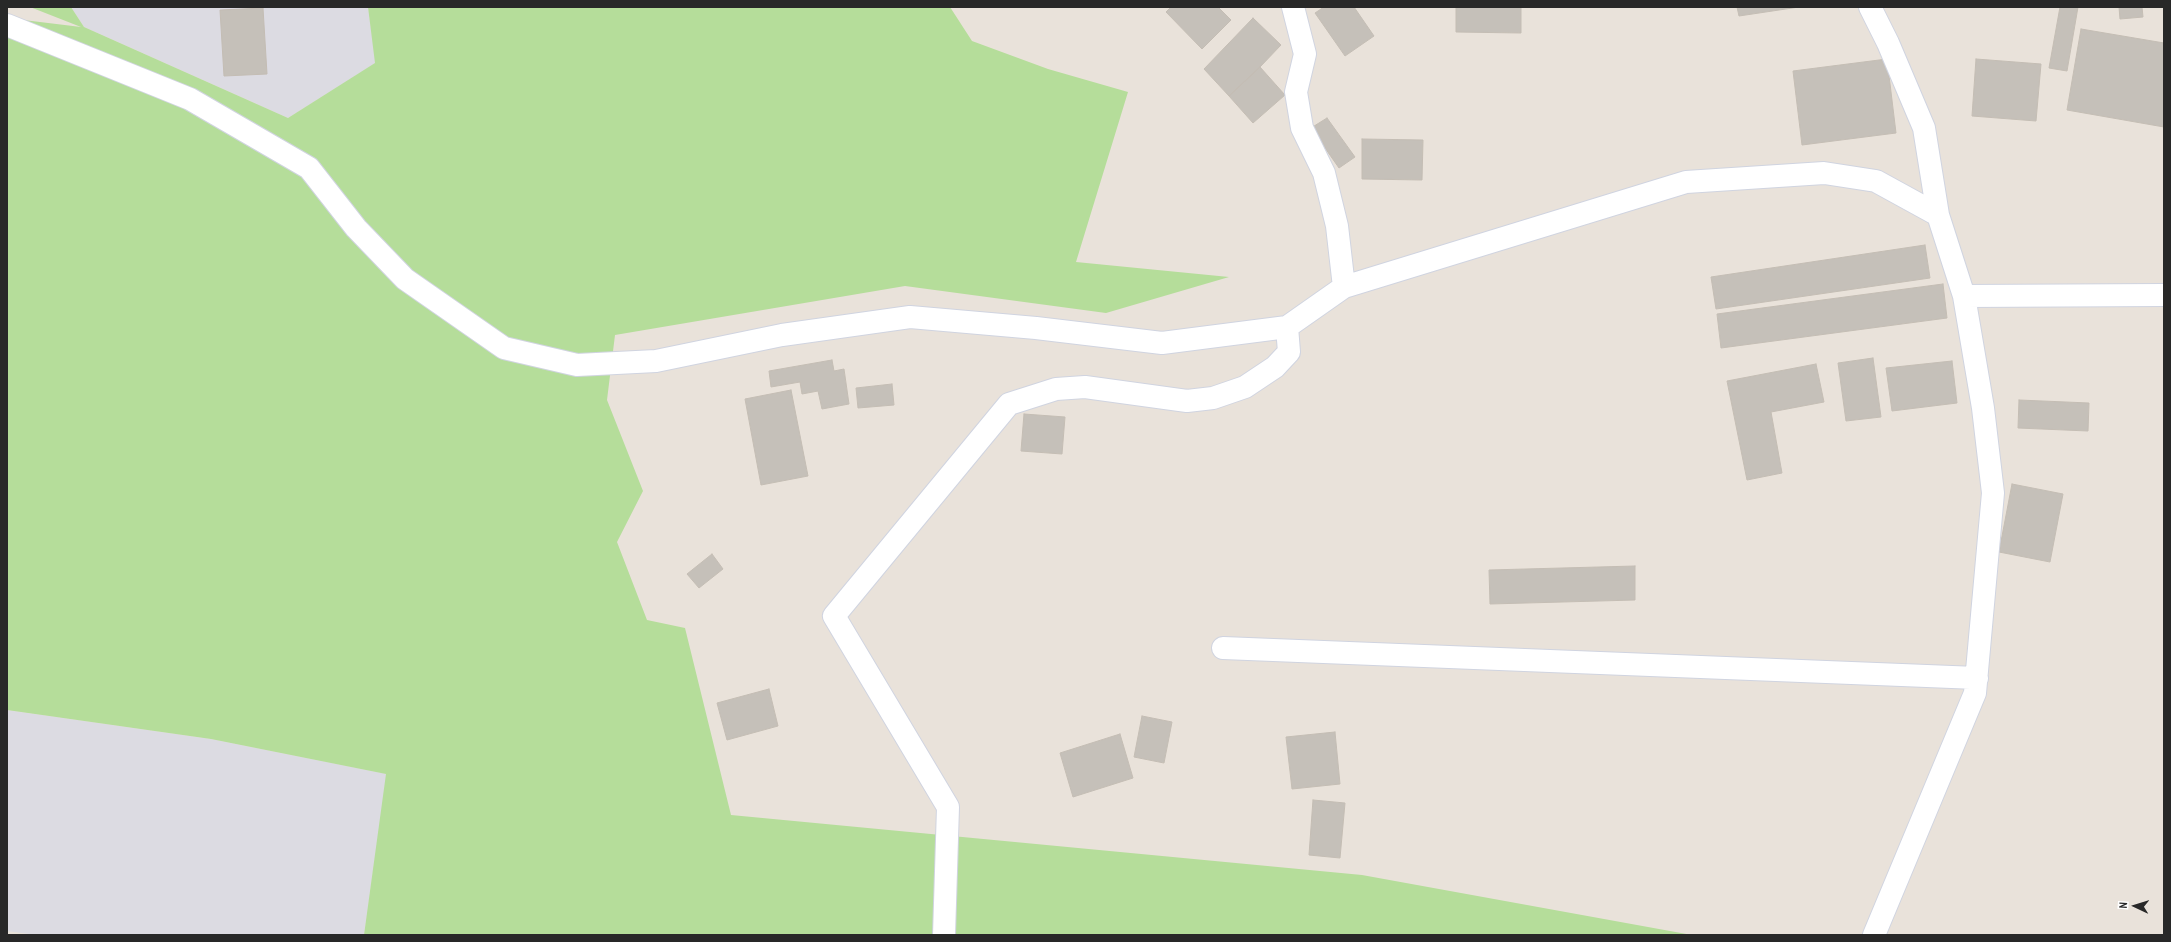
<!DOCTYPE html>
<style>
body{margin:0}
#map{position:relative;width:2171px;height:942px;overflow:hidden;background:#e9e2da;font-family:"PT Sans Narrow",sans-serif}
canvas{display:block}
.frame{position:absolute;inset:0;border:8px solid #282828;pointer-events:none}
.north{position:absolute;left:2115px;top:886px;width:40px;height:40px;-webkit-text-stroke:3px #fff;paint-order:stroke;rotate:274deg;font-size:11px;font-weight:700;line-height:16px;text-align:center;color:#282828}
.north::after{content:'';display:block;margin:auto;width:14px;height:18px;background:#282828;clip-path:polygon(50% 0,100% 100%,50% 72%,0 100%)}
</style>
<div id="map">
<canvas width="2171" height="942"></canvas>
<div class="frame"></div>
<div class="north">N</div>
</div>
<script>
const context = document.querySelector('canvas').getContext('2d');
context.lineJoin = 'round';
function fill(path, color) { context.fillStyle = color; context.fill(path, 'evenodd'); }
const shape = rows => new Path2D(rows.map(r => 'M' + r).join(''));
function strokePath(path, color, width, dash) { context.strokeStyle = color; context.lineWidth = width; context.lineCap = dash ? 'butt' : 'round'; context.setLineDash(dash || []); context.stroke(path); }
fill(shape([
 [71,7,368,7,376,63,288,118,84,27],
 [7,710,211,739,387,774,364,935,36,935,7,931]
]), '#dcdbe2');
fill(shape([
 [30,7,71,7,84,27,288,118,375,63,368,7,950,7,972,41,1048,69,1128,92,1076,262,1229,277,1106,313,905,286,615,335,607,400,643,491,617,542,647,620,685,628,731,815,1362,875,1692,935,364,935,386,774,211,739,7,710,7,18,81,27]
]), '#b5dd9a');
const building = shape([
 [1171,7,1218,7,1231,20,1202,49,1166,12,1171,7],
 [1324,7,1354,7,1374,36,1345,56,1315,13,1324,7],
 [1456,7,1521,7,1521,33,1456,32,1456,7],
 [1737,7,1799,7,1739,16,1737,7],
 [2060,7,2078,7,2067,71,2049,68,2060,7],
 [2119,7,2142,7,2143,17,2120,19,2119,7],
 [263,8,267,74,224,76,220,10,263,8],
 [1253,18,1281,45,1260,67,1229,96,1204,69,1253,18],
 [2081,29,2164,43,2164,127,2067,110,2081,29],
 [1887,59,1896,133,1802,145,1793,71,1887,59],
 [1976,59,2041,64,2036,121,1972,116,1976,59],
 [1260,67,1285,95,1253,123,1229,96,1260,67],
 [1327,118,1355,157,1339,168,1311,128,1327,118],
 [1362,139,1423,140,1422,180,1362,179,1362,139],
 [1925,245,1930,278,1716,309,1711,277,1925,245],
 [1943,284,1947,318,1721,348,1717,314,1943,284],
 [1873,358,1881,417,1846,421,1838,363,1873,358],
 [832,360,834,371,844,369,849,404,822,409,818,391,802,394,800,382,771,387,769,371,832,360],
 [1952,361,1957,403,1892,411,1886,368,1952,361],
 [1816,364,1824,402,1771,412,1782,473,1747,480,1727,381,1816,364],
 [892,384,894,405,858,408,856,388,892,384],
 [791,390,808,476,761,485,745,399,791,390],
 [2019,400,2089,403,2088,431,2018,428,2019,400],
 [1024,414,1065,417,1062,454,1021,451,1024,414],
 [2012,484,2063,494,2050,562,1999,552,2012,484],
 [712,554,723,569,699,588,687,574,712,554],
 [1635,566,1635,600,1490,604,1489,570,1635,566],
 [769,689,778,726,727,740,717,703,769,689],
 [1142,716,1172,722,1164,763,1134,757,1142,716],
 [1335,732,1340,784,1292,789,1286,737,1335,732],
 [1120,734,1133,778,1073,797,1060,753,1120,734],
 [1313,800,1345,803,1340,858,1309,855,1313,800]
]);
fill(building, '#c5c0b9');
strokePath(building, '#c4bdb4', 1);
const minor = shape([
 [1293,7,1305,54,1296,92,1302,128,1324,173,1337,226,1344,287],
 [1870,7,1888,43,1924,128,1938,215,1964,296,1983,408,1993,493,1975,693,1874,935],
 [7,25,190,99,309,168,356,228,405,279,504,348,577,365,656,361,782,335,910,317,1036,328,1162,343,1287,327,1344,287,1686,182,1824,173,1876,181,1938,215],
 [1964,296,2164,295],
 [1223,648,1977,678],
 [944,935,948,807,834,616,1009,404,1056,389,1085,387,1187,401,1213,398,1245,387,1275,367,1289,352,1287,327]
]);
strokePath(minor, '#d0d4e0', 24);
strokePath(minor, '#fff', 22);
</script>
